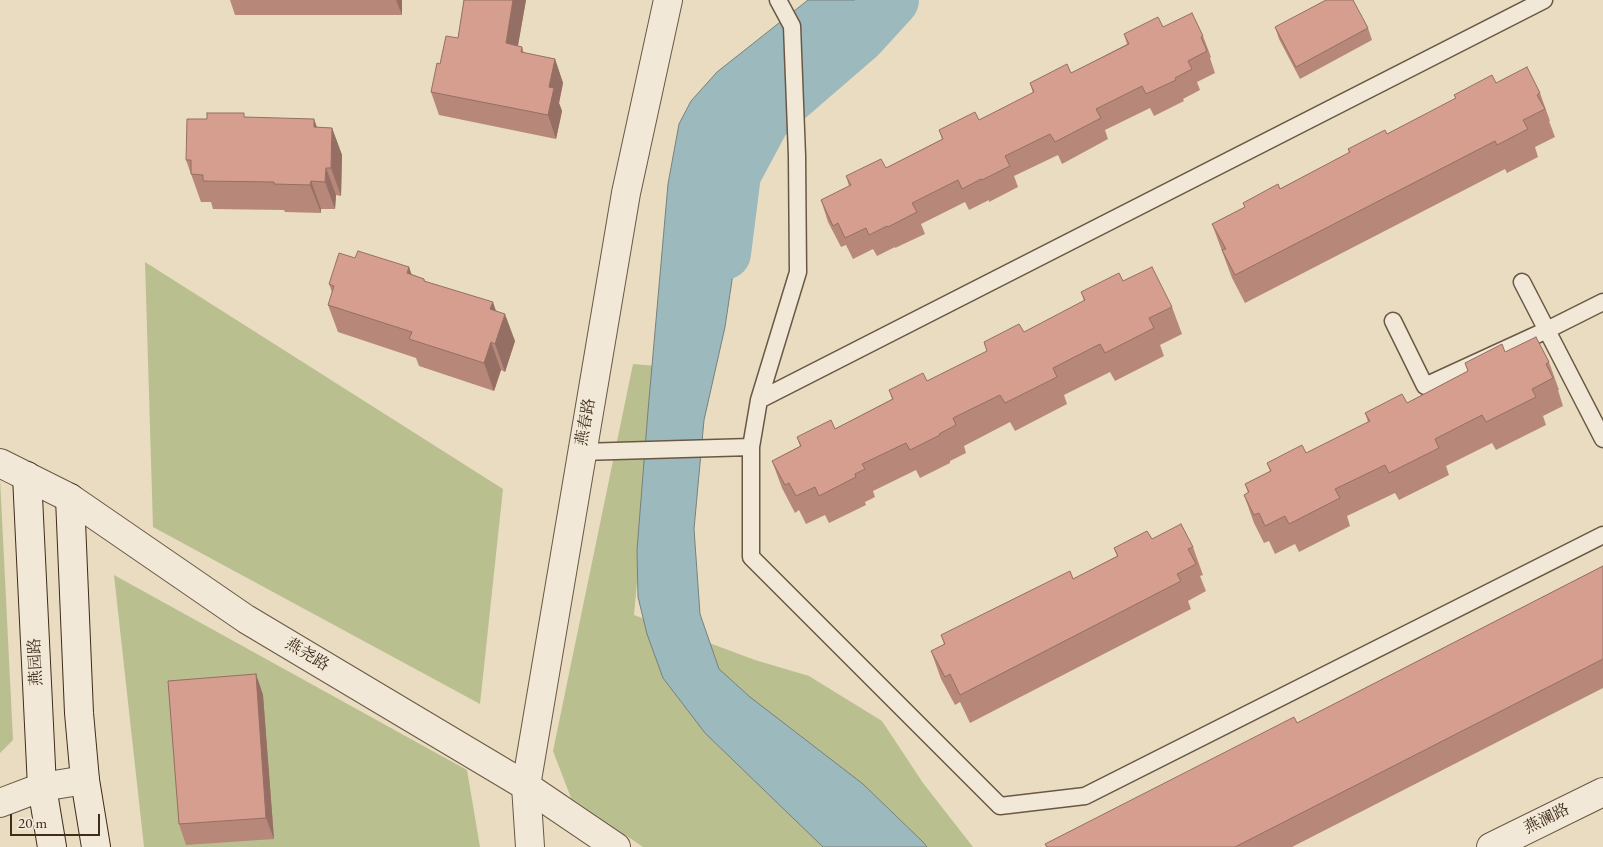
<!DOCTYPE html>
<meta charset="utf-8">
<style>
body{margin:0}
#map{position:relative;width:1603px;height:847px;overflow:hidden;background:#e9dcc1;font-family:"EB Garamond",serif}
canvas{display:block}
.scale{position:absolute;left:10px;top:814px;width:90px;height:22px;box-sizing:border-box;border:2px solid #402c1a;border-top:0;padding-left:6px;font-size:15px;line-height:18px;white-space:nowrap;color:#402c1a;-webkit-text-stroke:4px #f1e8d7;paint-order:stroke}
</style>
<div id="map">
<canvas width="1603" height="847"></canvas>
<div class="scale">20 m</div>
</div>
<script>
const context = document.querySelector('canvas').getContext('2d');
context.lineJoin = 'round';
function fill(path, color) { context.fillStyle = color; context.fill(path, 'evenodd'); }
const shape = rows => new Path2D(rows.map(r => 'M' + r).join(''));
function strokePath(path, color, width, dash) { context.strokeStyle = color; context.lineWidth = width; context.lineCap = dash ? 'butt' : 'round'; context.setLineDash(dash || []); context.stroke(path); }
function label(font, color, halo, rows, align = 'center') {
  context.font = font + ' "EB Garamond","Noto Serif SC",serif'; context.lineWidth = 5; context.setLineDash([]); context.textBaseline = 'middle'; context.strokeStyle = halo; context.fillStyle = color; for (const [text, x, y, turn = 0] of rows) {
    context.save(); context.translate(x, y); context.rotate((+turn || 0) * Math.PI / 180); context.textAlign = isNaN(turn) ? turn : align; if (halo) context.strokeText(text, 0, 0); context.fillText(text, 0, 0); context.restore();
  }
}
fill(shape([
 [145,262,503,489,480,704,153,527],
 [633,364,657,366,634,615,755,660,809,676,882,721,923,783,973,847,643,847,571,798,553,751],
 [0,478,13,740,0,753],
 [114,575,467,770,480,847,144,847]
]), '#babf90');
const water = shape([
 [808,0,881,0,766,99,746,127,736,158,733,176,736,223,735,260,725,327,704,420,694,529,700,614,719,669,750,697,863,784,923,842,927,847,823,847,705,733,663,678,647,634,638,597,637,550,648,411,668,184,679,124,691,101,717,72,808,0]
]);
fill(water, '#9cb9bd');
strokePath(water, '#77817c', 1);
strokePath(shape([
 [724,253,734,174,764,118,859,36,892,0]
]), '#9cb9bd', 54);
const service = shape([
 [778,0,792,26,797,156,798,272,759,400,751,447,751,557,1000,806,1085,796,1603,535],
 [1522,282,1603,439],
 [1393,321,1425,386,1547,330,1603,302],
 [759,400,1544,0],
 [581,452,751,447]
]);
const minor = shape([
 [0,463,70,498,246,619,526,786,616,847],
 [0,803,42,787,85,780]
]);
const tertiary = shape([
 [530,847,526,786,626,193,668,0],
 [1491,847,1603,792]
]);
const secondary = shape([
 [27,476,42,787,52,847],
 [70,498,79,713,85,780,96,847]
]);
strokePath(service, '#6a5844', 19);
strokePath(minor, '#6a5844', 30);
strokePath(tertiary, '#6a5844', 30);
strokePath(secondary, '#402c1a', 30);
strokePath(service, '#f1e8d7', 16);
strokePath(minor, '#f1e8d7', 28);
strokePath(tertiary, '#f1e8d7', 28);
strokePath(secondary, '#f1e8d7', 28);
fill(shape([
 [230,0,402,0,402,15,235,15],
 [464,0,526,0,518,46,522,47,524,53,555,59,563,83,559,103,562,111,556,139,439,115,431,92,440,64,458,38],
 [1163,27,1203,36,1211,57,1210,58,1215,73,1197,82,1200,90,1183,99,1184,101,1154,116,1150,108,1105,130,1108,139,1062,164,1058,155,1014,176,1018,187,989,202,989,200,969,210,965,202,921,224,925,234,895,248,895,247,877,256,873,249,853,259,846,245,841,247,828,222,821,200,849,186,846,176,886,168,942,139,939,130,979,120,1033,93,1030,83,1071,73,1127,44,1124,34],
 [1275,27,1368,28,1372,40,1300,79,1279,39],
 [1496,83,1540,93,1550,121,1549,121,1555,137,1535,147,1538,157,1507,173,1505,169,1245,303,1232,278,1212,224,1349,153,1348,149,1387,134,1456,99,1454,95],
 [245,117,317,127,332,128,342,155,341,196,336,195,335,209,321,209,321,213,285,212,284,210,213,209,211,202,201,202,186,160,207,119],
 [355,258,409,267,411,274,424,279,425,281,496,310,515,341,505,372,501,370,494,391,419,366,416,358,338,332,328,305,332,292,329,284],
 [1123,281,1172,307,1182,334,1160,345,1164,356,1115,381,1110,372,1064,395,1067,404,1015,431,1010,422,964,446,966,453,950,461,950,463,920,478,916,470,873,491,875,497,865,502,866,505,829,523,825,515,806,524,799,510,795,513,782,488,772,461,800,446,797,437,835,429,892,399,889,390,927,381,987,351,984,342,1024,332,1084,301,1081,292],
 [1505,352,1549,362,1559,390,1558,390,1563,406,1543,416,1546,425,1496,450,1492,443,1446,466,1449,475,1399,500,1395,493,1347,516,1350,526,1299,552,1295,544,1275,554,1269,541,1264,543,1254,523,1244,495,1248,493,1245,484,1270,471,1267,463,1306,453,1368,422,1365,413,1407,403,1468,371,1465,363],
 [1152,539,1193,547,1203,575,1200,576,1206,591,1188,601,1191,609,970,723,960,702,955,705,941,679,931,651,944,644,941,635,1073,579,1117,556,1114,548],
 [1603,566,1603,688,1292,847,1046,847,1045,844,1297,723],
 [256,674,263,695,274,839,186,845,179,824]
]), '#b7887a');
fill(shape([
 [396,0,402,0,402,15],
 [513,0,526,0,514,67,506,43],
 [555,59,563,83,559,103,562,111,556,139,548,115,549,87],
 [314,119,324,146,314,127],
 [332,128,342,155,341,196,331,168],
 [326,168,336,195,335,209,325,182],
 [311,181,321,209,321,213,310,185],
 [409,267,419,295,407,273],
 [493,302,501,326,505,314,515,341,505,372,495,344,490,309],
 [491,342,501,370,494,391,484,363],
 [256,674,263,695,274,839,266,818]
]), '#956f63');
const building = shape([
 [464,0,513,0,506,43,522,47,521,52,555,59,549,87,554,88,548,115,431,92,437,63,440,64,446,36,458,38,464,0],
 [1326,0,1353,0,1368,28,1296,67,1275,27,1326,0],
 [1192,13,1203,36,1201,37,1207,51,1188,61,1192,69,1175,78,1176,80,1146,94,1142,86,1096,109,1101,118,1055,142,1050,134,1005,156,1010,166,982,180,981,179,962,189,958,180,912,203,917,212,888,227,887,226,869,235,866,228,845,238,838,223,833,226,821,200,851,185,846,176,881,159,886,168,943,139,939,130,975,112,979,120,1034,92,1030,83,1067,64,1071,73,1129,44,1124,34,1158,17,1163,27,1192,13],
 [1527,67,1540,93,1537,95,1545,109,1523,120,1528,129,1497,145,1495,141,1235,275,1222,250,1226,249,1212,224,1245,207,1243,203,1278,184,1280,189,1350,152,1348,149,1385,130,1387,134,1456,98,1454,95,1492,75,1496,83,1527,67],
 [207,113,244,113,244,117,314,119,314,127,332,128,331,168,326,168,325,182,311,181,310,185,274,184,274,182,203,181,203,175,191,174,191,160,186,160,187,119,207,119,207,113],
 [358,251,409,267,407,273,424,279,424,281,493,302,490,309,505,314,495,344,491,342,484,363,409,339,412,332,328,305,334,286,329,284,339,253,355,258,358,251],
 [1152,267,1172,307,1149,318,1154,328,1105,353,1100,344,1053,368,1057,377,1005,403,1000,395,953,418,956,425,939,434,940,435,910,450,906,443,862,464,865,469,855,474,856,477,819,496,815,487,796,496,789,483,785,485,772,461,801,446,797,437,831,420,835,429,893,399,889,390,923,373,927,381,987,351,984,342,1019,324,1024,332,1085,300,1081,292,1119,273,1123,281,1152,267],
 [1536,337,1549,362,1546,364,1553,378,1532,389,1536,397,1486,422,1482,415,1435,439,1439,448,1389,473,1385,465,1335,489,1340,498,1289,524,1285,516,1265,526,1259,513,1254,515,1244,495,1249,492,1245,484,1271,471,1267,463,1302,445,1306,453,1370,421,1365,413,1402,394,1407,403,1468,371,1465,363,1502,344,1505,352,1536,337],
 [1181,524,1193,547,1188,549,1196,564,1177,574,1181,581,960,695,950,674,945,677,931,651,945,644,941,635,1070,571,1073,579,1118,556,1114,548,1147,531,1152,539,1181,524],
 [1603,566,1603,659,1235,847,1047,847,1045,844,1294,717,1297,723,1603,566],
 [256,674,266,818,179,824,168,681,256,674]
]);
fill(building, '#d59e8e');
strokePath(building, '#956f63', 1);
label('16px', '#402c1a', '#f1e8d7', [
 ["燕春路",586,422,-80],
 ["燕尧路",307,655,31],
 ["燕园路",36,662,-93],
 ["燕澜路",1547,819,-26]
]);
</script>
